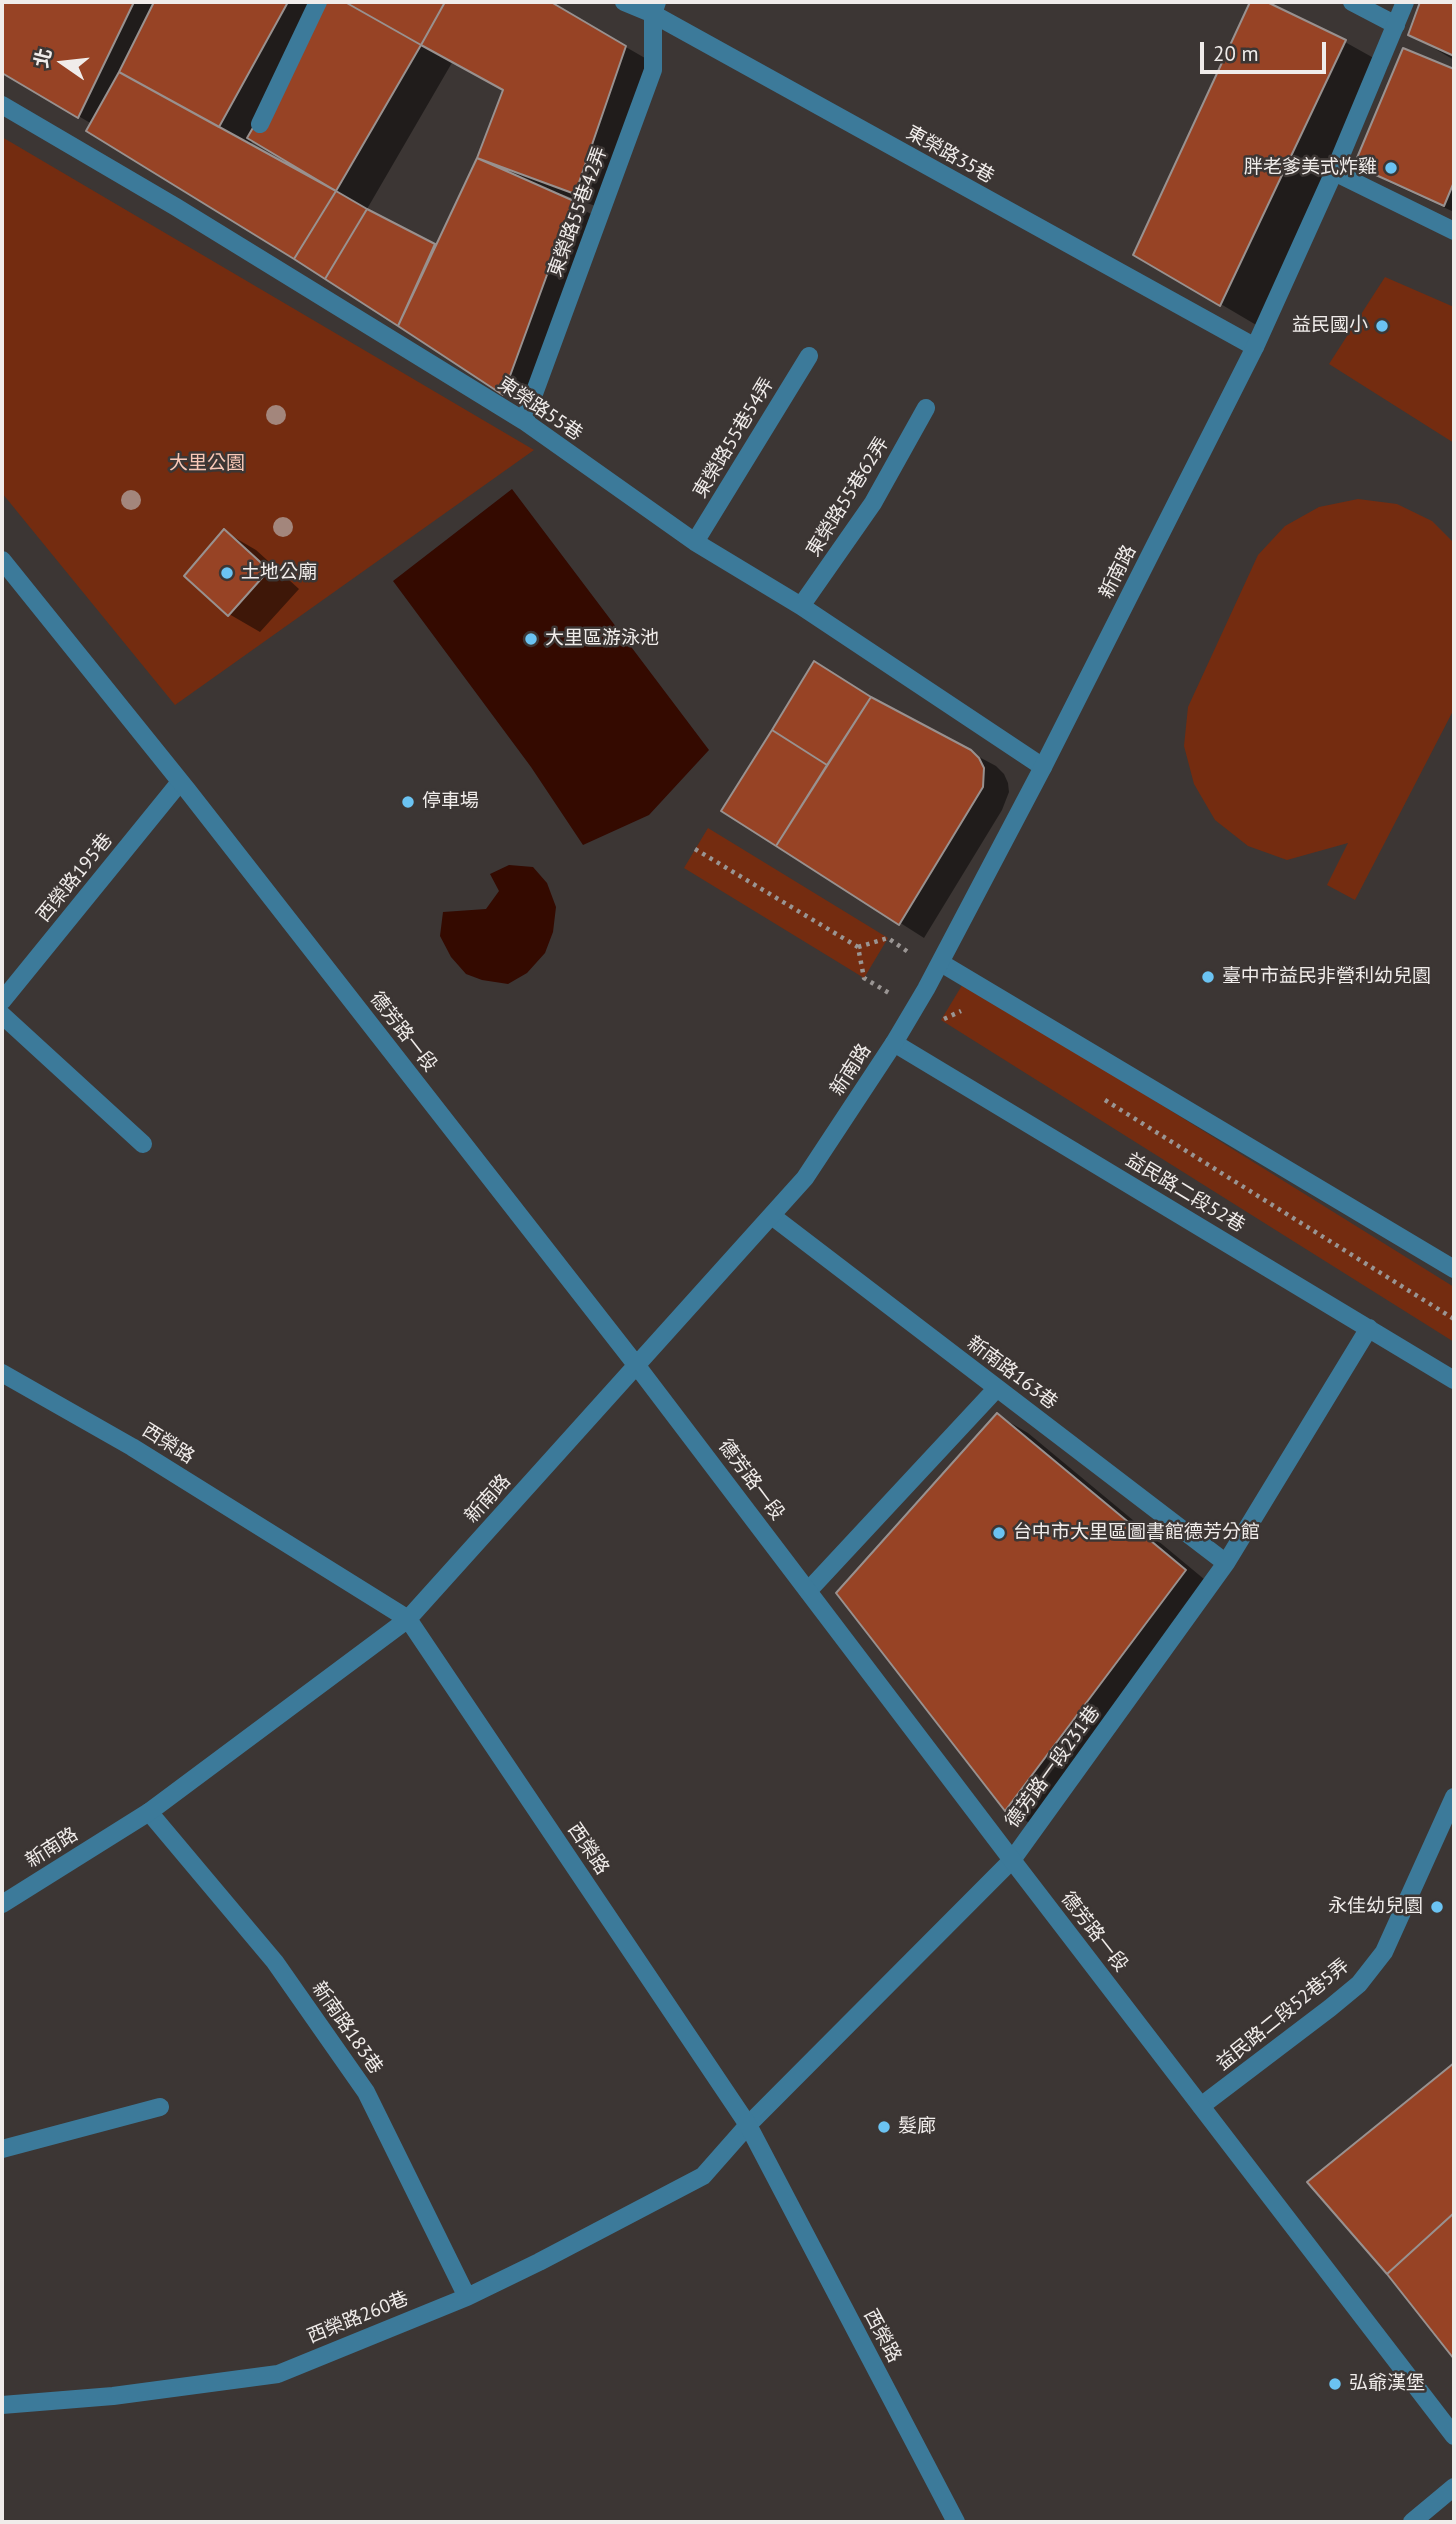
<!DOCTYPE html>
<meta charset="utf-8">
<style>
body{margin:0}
#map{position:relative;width:1456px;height:2524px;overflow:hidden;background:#3c3634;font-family:"PT Sans","Noto Sans TC",sans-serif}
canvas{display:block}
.frame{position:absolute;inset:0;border:4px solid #f0ecea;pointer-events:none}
.north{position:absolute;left:28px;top:28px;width:70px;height:70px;-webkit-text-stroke:5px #3c3634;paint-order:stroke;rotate:284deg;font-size:19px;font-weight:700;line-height:28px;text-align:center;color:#f0ecea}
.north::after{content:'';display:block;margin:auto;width:24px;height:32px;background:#f0ecea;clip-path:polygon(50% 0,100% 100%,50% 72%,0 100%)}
.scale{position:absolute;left:1200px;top:42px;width:126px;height:32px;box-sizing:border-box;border:4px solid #f0ecea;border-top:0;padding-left:9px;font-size:21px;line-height:24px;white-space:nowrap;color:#f0ecea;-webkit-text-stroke:5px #3c3634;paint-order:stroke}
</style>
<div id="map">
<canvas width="1456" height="2524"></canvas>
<div class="frame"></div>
<div class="north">北</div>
<div class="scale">20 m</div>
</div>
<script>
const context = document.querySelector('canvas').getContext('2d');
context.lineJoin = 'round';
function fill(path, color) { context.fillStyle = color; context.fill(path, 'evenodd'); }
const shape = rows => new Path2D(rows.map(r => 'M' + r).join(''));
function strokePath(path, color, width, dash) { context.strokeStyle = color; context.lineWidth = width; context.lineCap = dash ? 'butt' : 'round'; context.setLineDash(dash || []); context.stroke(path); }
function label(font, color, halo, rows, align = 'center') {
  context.font = font + ' "PT Sans","Noto Sans TC",sans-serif'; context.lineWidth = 5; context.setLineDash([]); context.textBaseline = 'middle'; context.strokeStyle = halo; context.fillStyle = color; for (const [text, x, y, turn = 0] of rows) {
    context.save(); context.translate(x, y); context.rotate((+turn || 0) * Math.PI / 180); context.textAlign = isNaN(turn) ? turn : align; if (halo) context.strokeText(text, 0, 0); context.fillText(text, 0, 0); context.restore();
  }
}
fill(shape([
 [2,137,534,450,175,705,2,493],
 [1385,277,1454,307,1454,443,1329,364],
 [1358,499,1397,504,1432,521,1454,543,1454,709,1355,900,1327,885,1348,843,1287,860,1248,846,1215,820,1194,784,1184,746,1188,707,1258,555,1285,526,1319,507],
 [708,828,888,938,864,978,684,868],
 [964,982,1454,1287,1454,1342,941,1020]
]), '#742c10');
fill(shape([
 [512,489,709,750,649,815,583,845,531,767,393,581],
 [509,865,533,867,547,883,556,907,553,932,545,953,527,973,508,984,482,980,466,974,451,957,440,936,443,912,486,909,499,891,490,874]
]), '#340a00');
fill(shape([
 [2,2,548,2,657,65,607,210,561,194,560,197,604,221,535,411,504,393,92,124,2,71],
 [453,61,505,90,479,159,436,246,367,209],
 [253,140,315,178,313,181,250,146],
 [1252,2,1263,2,1345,42,1388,66,1263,329,1136,254],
 [1422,2,1454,2,1454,60,1410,34],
 [1404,50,1454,71,1454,212,1388,182,1357,164],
 [225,532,256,550,299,589,260,632,229,614],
 [838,677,884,706,996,766,1004,774,1008,783,1009,792,1002,810,924,938,723,810],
 [997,1415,1028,1433,1216,1589,1037,1827,1006,1810],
 [1454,2066,1454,2356,1390,2274,1310,2182]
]), '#0007');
const building = shape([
 [2,2,134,2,78,118,2,73,2,2],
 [154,2,288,2,219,127,119,72,154,2],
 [326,2,345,2,421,45,336,191,247,138,326,2],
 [345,2,445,2,421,45,345,2],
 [445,2,551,2,626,46,575,194,477,158,503,90,421,45,445,2],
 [1250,2,1267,2,1346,40,1220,306,1133,255,1250,2],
 [1420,2,1454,2,1454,56,1408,35,1420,2],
 [1403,48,1454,69,1454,182,1444,206,1354,165,1403,48],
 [119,72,336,191,294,259,86,131,119,72],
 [477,158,574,201,503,395,398,326,477,158],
 [336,191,367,209,325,279,294,259,336,191],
 [367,209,435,244,398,326,325,279,367,209],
 [224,529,269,570,228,616,184,576,224,529],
 [814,661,871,697,827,765,772,730,814,661],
 [871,697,971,750,979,758,984,768,983,787,899,925,776,846,871,697],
 [772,730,827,765,776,846,721,811,772,730],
 [997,1413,1186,1570,1005,1811,836,1593,997,1413],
 [1454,2063,1454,2213,1387,2274,1307,2182,1454,2063],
 [1454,2213,1454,2359,1387,2274,1454,2213]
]);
fill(building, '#974325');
strokePath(building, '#99918f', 2);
strokePath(shape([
 [695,849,858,947,864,978,889,993],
 [858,947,888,938,911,954],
 [944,1019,961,1011],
 [1105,1100,1454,1319]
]), '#9a9593', 4.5, [3.5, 5]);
strokePath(shape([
 [624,2,653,14,1255,347],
 [1352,2,1396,25],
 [2,105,176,207,524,421,695,542,801,606,1043,767],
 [260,124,318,2],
 [1334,172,1454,231],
 [524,421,653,70,653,14,657,2],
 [695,542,809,356],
 [801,606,873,503,926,408],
 [941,963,1454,1269],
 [2,1001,180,782],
 [2,1015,143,1144],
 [894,1043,1454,1380],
 [772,1216,1226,1563],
 [808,1591,997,1388],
 [149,1812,275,1962,366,2092,467,2297],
 [1201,2106,1330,2008,1359,1984,1384,1952,1454,1797],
 [2,2149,160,2107],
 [2,2405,113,2396,278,2374,467,2297,539,2262,703,2176,748,2125,1012,1860,1226,1563,1369,1328]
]), '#3c7a9a', 18);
strokePath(shape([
 [2,560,188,791,637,1366,1012,1860,1454,2436],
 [2,1373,132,1447,408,1619,748,2125,956,2522],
 [2,1904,149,1812,408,1619,805,1178,894,1043,926,989,1043,767,1255,347,1334,172,1405,2],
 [1412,2522,1454,2487]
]), '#3c7a9a', 18);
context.fillStyle = '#a3867c';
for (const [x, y] of [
 [276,415],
 [131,500],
 [283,527]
]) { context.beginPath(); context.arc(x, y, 10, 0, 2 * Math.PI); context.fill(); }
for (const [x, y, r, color] of [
 [1391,168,7,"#6bc3f2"],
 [1382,326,7,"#6bc3f2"],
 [227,573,7,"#6bc3f2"],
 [531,639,7,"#6bc3f2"],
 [408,802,7,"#6bc3f2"],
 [1208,977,7,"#6bc3f2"],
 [999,1533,7,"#6bc3f2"],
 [1437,1907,7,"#6bc3f2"],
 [884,2127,7,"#6bc3f2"],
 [1335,2384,7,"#6bc3f2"]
]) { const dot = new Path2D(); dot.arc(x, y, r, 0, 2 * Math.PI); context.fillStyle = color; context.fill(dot); strokePath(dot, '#3c3634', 2.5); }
label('19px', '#f0ecea', '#3c3634', [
 ["東榮路35巷",950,155,29],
 ["東榮路55巷42弄",578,212,-70],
 ["東榮路55巷",540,409,34],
 ["東榮路55巷54弄",734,438,-59],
 ["東榮路55巷62弄",848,497,-58],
 ["新南路",1118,572,-63],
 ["西榮路195巷",75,878,-51],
 ["德芳路一段",403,1032,52],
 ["新南路",851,1070,-57],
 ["益民路二段52巷",1185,1193,31],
 ["新南路163巷",1012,1373,37],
 ["西榮路",168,1444,32],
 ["德芳路一段",751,1480,53],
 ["新南路",488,1499,-48],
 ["德芳路一段231巷",1053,1767,-54],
 ["新南路",52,1848,-32],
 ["西榮路",588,1849,56],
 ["德芳路一段",1094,1932,52],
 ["益民路二段52巷5弄",1283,2015,-39],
 ["新南路183巷",347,2028,55],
 ["西榮路260巷",358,2318,-22],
 ["西榮路",882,2336,62]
]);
label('19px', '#f0ecea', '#3c3634', [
 ["胖老爹美式炸雞",1377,168,"right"],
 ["益民國小",1368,326,"right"],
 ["土地公廟",241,573],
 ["大里區游泳池",545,639],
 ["停車場",422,802],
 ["臺中市益民非營利幼兒園",1222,977],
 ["台中市大里區圖書館德芳分館",1013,1533],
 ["永佳幼兒園",1423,1907,"right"],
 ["髮廊",898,2127],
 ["弘爺漢堡",1349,2384]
], 'left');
label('19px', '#f8c8b7', '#3c3634', [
 ["大里公園",207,464]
]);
</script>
